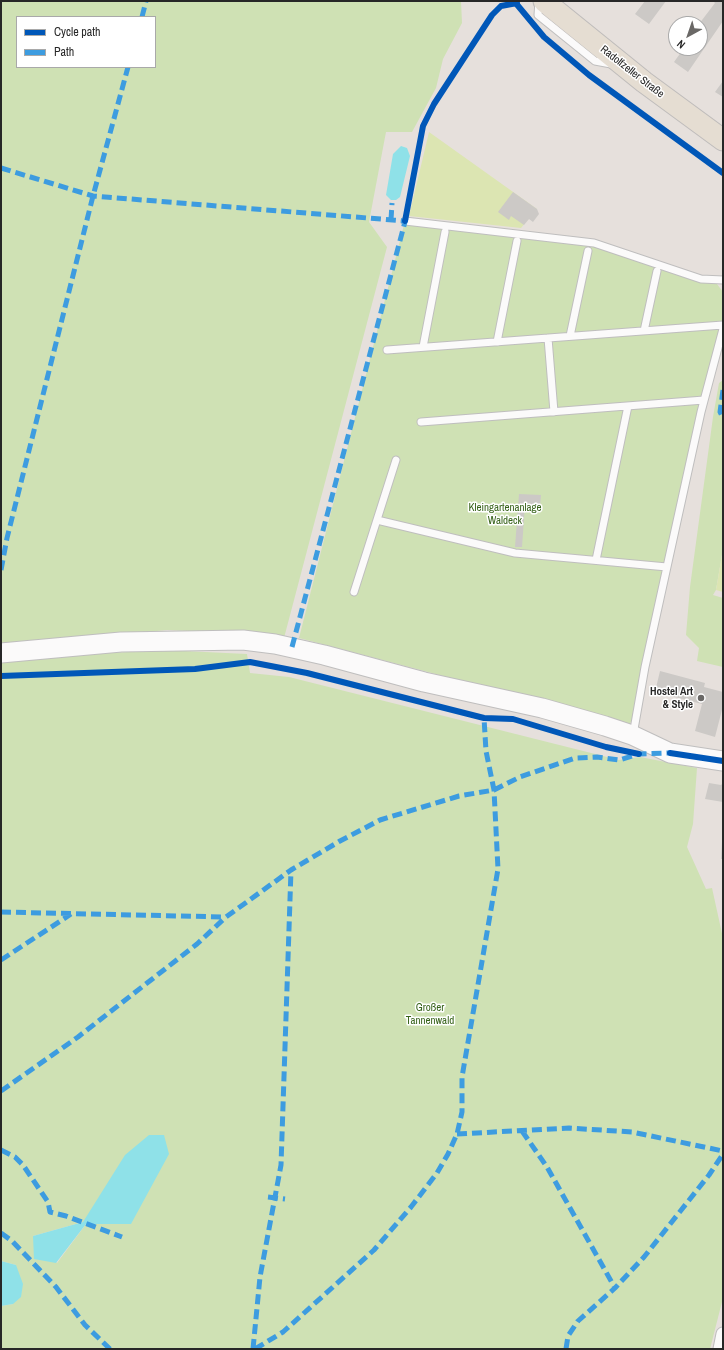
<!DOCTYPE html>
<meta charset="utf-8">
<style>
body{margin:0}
#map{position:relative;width:724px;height:1350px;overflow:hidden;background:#e6e0dc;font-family:"Archivo Narrow",sans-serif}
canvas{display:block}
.frame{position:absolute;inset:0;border:2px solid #272727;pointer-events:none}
.legend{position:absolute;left:16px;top:16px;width:140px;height:52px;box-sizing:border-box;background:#fff;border:1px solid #a9a9a9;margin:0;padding:5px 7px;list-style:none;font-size:12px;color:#272727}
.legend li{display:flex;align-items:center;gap:8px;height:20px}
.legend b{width:20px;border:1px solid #a9a9a9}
.north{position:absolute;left:668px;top:16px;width:40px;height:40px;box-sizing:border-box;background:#fff;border:1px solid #a9a9a9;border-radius:50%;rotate:220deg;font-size:11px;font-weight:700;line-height:16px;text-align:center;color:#272727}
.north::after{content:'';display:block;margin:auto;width:14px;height:18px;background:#6a6866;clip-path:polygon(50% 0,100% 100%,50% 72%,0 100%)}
</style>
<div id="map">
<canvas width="724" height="1350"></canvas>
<div class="frame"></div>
<ul class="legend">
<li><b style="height:5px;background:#0057b8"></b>Cycle path</li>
<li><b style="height:5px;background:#3d9ce0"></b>Path</li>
</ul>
<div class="north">N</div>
</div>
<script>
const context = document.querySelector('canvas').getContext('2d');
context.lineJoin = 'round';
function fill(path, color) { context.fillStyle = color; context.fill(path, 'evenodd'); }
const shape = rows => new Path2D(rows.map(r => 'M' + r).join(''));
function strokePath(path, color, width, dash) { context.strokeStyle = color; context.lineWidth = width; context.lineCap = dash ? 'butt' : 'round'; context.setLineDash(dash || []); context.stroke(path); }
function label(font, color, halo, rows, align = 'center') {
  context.font = font + ' "Archivo Narrow",sans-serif'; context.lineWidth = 3; context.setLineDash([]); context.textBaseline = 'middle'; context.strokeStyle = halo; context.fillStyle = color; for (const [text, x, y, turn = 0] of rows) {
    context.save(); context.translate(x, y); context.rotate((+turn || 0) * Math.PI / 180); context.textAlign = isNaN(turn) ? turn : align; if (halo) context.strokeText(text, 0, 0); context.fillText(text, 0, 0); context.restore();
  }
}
fill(shape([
 [1,1,461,1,462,23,443,59,436,88,412,132,386,132,369,222,387,247,284,638,255,634,167,630,1,646],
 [17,17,155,17,155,67,17,67],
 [405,221,594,243,717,284,723,292,723,329,639,708,629,725,299,638],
 [723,380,723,549,716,590,713,595,723,598,723,667,697,661,699,648,686,635,690,587,713,417,719,383],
 [163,650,247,654,250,673,289,677,619,760,640,757,697,768,693,824,687,847,706,889,712,888,723,938,723,1298,710,1349,1,1349,1,1306,13,1304,16,1265,1,1261,1,659],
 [83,1222,131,1224,86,1224,57,1263,33,1236]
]), '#cfe1b4');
fill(shape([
 [429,132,537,209,521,228,409,216],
 [723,549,723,592,716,590]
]), '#dce5b2');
fill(shape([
 [401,146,407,148,410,156,400,197,396,200,391,200,386,195,393,154],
 [149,1135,164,1135,169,1154,131,1224,86,1224,56,1263,34,1259,33,1236,83,1222,125,1155],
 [1,1261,16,1265,23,1284,21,1297,13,1304,1,1306]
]), '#8fe1e8');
fill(shape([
 [645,1,666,1,649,24,635,14],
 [713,1,723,1,723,21,688,72,674,62,684,48,700,48,699,24,715,3],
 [723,81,723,97,715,92],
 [513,192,537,209,539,214,533,222,529,219,524,225,511,216,509,220,498,212],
 [519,494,541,495,540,507,525,505,522,547,515,547],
 [660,671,705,683,704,687,723,692,723,706,715,737,695,731,702,704,655,692],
 [709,783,721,785,723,783,723,802,705,799],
 [722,842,723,842,723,859,721,859]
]), '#ccc9c6');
const lane = shape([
 [539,1,538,15,595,61,611,64],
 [405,221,594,243,701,279,723,280],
 [644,331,657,271],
 [570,336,588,251],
 [548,338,554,412],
 [497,342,517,241],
 [423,347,445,232],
 [387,350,723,325],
 [421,422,704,400],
 [377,520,515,553,667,567],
 [596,560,628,406],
 [354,592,396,460],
 [633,735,645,667,701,412,723,329]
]);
const street = shape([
 [720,1349,723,1334]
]);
const secondary = shape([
 [1,653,121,642,243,640,275,644,324,655,424,682,542,708,605,726,632,735,670,753,723,761]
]);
const primary = shape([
 [544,1,644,82,723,140]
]);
strokePath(lane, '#bfbebe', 9);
strokePath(street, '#bfbebe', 15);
strokePath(secondary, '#bfbebe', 21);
strokePath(primary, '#bfbcbb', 23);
strokePath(lane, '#fbfafa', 7);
strokePath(street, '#fbfafa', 13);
strokePath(secondary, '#fbfafa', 19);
strokePath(primary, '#e5ddd2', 21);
strokePath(shape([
 [142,17,146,1],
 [1,168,93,196,405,221],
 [391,220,392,203],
 [723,390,720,412,723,418],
 [1,570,7,538,93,196,128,67],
 [292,647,406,218],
 [1,912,226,917],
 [1,960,71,914],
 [1,1091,78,1037,197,944,226,917,291,870,340,841,380,820,459,796,494,790,520,777,575,758,597,757,619,760,639,754,670,753],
 [522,1131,547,1167,615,1288],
 [457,1134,569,1128,632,1132,723,1151],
 [1,1150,15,1157,23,1165,48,1202,50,1212,66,1216,122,1237],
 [268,1197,285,1199],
 [1,1233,12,1241,56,1287,85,1325,110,1349],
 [253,1349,260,1277,281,1165,291,870],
 [255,1349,283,1332,374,1250,411,1207,437,1173,448,1154,457,1134,462,1112,462,1077,498,869,494,790,486,751,484,718],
 [566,1349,568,1336,578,1321,615,1288,644,1257,709,1175,723,1154]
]), '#3d9ce0', 5, [10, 5]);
strokePath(shape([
 [514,1,544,37,589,75,723,173],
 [405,221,423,126,434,104,492,15,501,6,517,3],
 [1,676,195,669,250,662,307,673,484,718,513,719,606,747,639,754],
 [670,753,723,761]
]), '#0057b8', 6);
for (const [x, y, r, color] of [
 [701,698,4,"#6a6866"]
]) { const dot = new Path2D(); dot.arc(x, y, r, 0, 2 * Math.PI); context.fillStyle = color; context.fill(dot); strokePath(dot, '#fff', 1.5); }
label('11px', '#272727', '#fff', [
 ["Radolfzeller Straße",632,72,38]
]);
label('11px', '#366219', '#fff', [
 ["Kleingartenanlage",505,508],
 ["Waldeck",505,521],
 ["Großer",430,1008],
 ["Tannenwald",430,1021]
]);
label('bold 11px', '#272727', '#fff', [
 ["Hostel Art",693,692],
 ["& Style",693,705]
], 'right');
</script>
